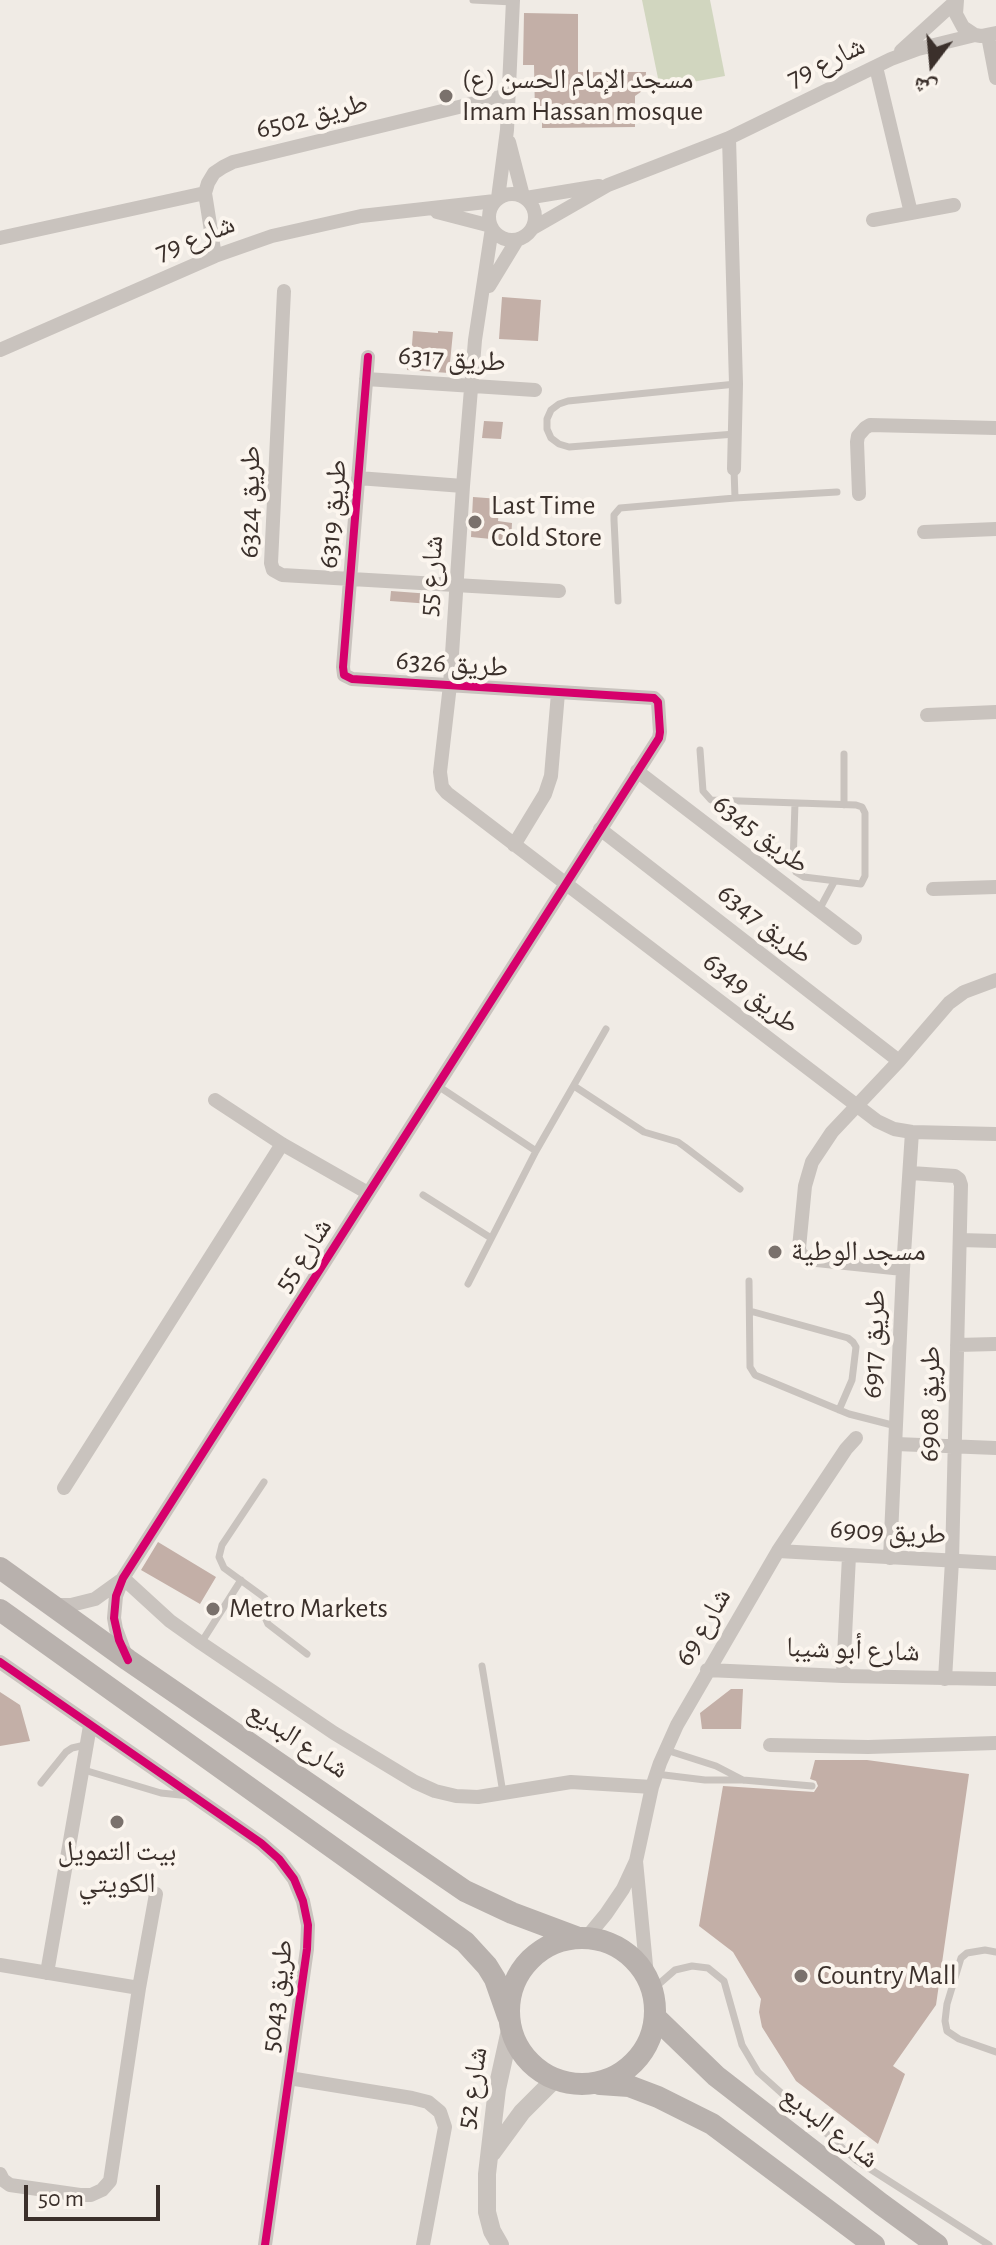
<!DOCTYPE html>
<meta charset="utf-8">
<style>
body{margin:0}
#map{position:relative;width:996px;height:2245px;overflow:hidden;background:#f0ebe5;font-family:"Alegreya Sans","Noto Naskh Arabic",sans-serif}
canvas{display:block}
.north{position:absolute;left:892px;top:24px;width:80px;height:80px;-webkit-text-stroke:6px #fbf5ee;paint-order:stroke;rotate:196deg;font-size:22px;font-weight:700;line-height:32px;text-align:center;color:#3b302b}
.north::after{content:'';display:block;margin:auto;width:28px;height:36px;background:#3b302b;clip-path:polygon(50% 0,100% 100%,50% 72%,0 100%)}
.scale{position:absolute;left:24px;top:2185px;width:136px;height:36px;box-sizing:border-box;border:4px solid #3b302b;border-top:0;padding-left:10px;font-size:24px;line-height:28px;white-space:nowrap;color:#3b302b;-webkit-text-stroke:6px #fbf5ee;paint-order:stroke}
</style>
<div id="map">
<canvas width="996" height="2245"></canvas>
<div class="north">ش</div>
<div class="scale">50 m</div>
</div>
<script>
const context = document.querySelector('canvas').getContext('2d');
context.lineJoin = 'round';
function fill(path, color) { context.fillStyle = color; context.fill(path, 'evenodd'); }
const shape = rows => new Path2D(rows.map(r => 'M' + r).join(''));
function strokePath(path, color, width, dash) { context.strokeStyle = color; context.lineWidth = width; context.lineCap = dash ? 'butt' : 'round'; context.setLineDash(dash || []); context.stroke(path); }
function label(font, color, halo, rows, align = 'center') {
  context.font = font + ' "Alegreya Sans","Noto Naskh Arabic",sans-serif'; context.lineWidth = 8; context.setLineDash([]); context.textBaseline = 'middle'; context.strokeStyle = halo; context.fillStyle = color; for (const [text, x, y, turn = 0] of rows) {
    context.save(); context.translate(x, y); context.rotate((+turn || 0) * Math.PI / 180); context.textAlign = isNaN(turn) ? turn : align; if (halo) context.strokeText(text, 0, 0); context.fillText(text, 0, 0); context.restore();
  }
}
fill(shape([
 [642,0,710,0,725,76,660,88]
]), '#d1d6bf');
fill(shape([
 [524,13,578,14,578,72,646,72,645,89,635,96,635,127,542,128,542,113,535,113,534,65,523,65],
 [502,297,541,300,538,341,499,339],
 [413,331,438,333,438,331,453,332,449,373,407,370,409,345,412,345],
 [484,421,503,422,501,439,482,438],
 [473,497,500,499,498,521,512,523,511,541,471,537],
 [391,591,431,594,431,604,390,601],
 [158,1542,216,1577,200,1604,141,1570],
 [731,1689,743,1689,741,1729,702,1729,700,1713],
 [0,1692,20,1705,30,1741,0,1746],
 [815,1760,867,1760,969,1774,936,2005,893,2066,905,2074,878,2144,796,2081,762,2027,759,2012,761,1999,733,1952,699,1926,723,1786,814,1792,818,1786,816,1781,810,1779]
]), '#c3afa7');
strokePath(shape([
 [473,0,513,2],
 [735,434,569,447,559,444,551,438,547,429,547,419,551,410,559,404,568,401,736,384],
 [734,469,735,498],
 [618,601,614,520,614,515,620,508,735,498,837,492],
 [700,750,703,791,711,800,856,805,862,807,865,813,865,876,861,884,804,877,796,872,793,865,795,803],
 [844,805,844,754],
 [819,910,834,882],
 [438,1086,536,1151],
 [574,1086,644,1132,678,1142,685,1147,740,1189],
 [423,1195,491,1238],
 [749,1281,750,1367,755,1375,849,1414,896,1426],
 [468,1284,536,1151,606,1029],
 [750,1311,848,1338,853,1342,856,1347,852,1380,839,1410],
 [264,1482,222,1545,219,1557,224,1568,265,1598,264,1615,268,1624,307,1654],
 [201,1643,241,1580],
 [482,1666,503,1793],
 [666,1750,716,1766,743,1780],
 [84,1770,161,1793,190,1796],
 [656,1774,705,1780,743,1780,812,1786],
 [41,1783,66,1752,72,1748,85,1745],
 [996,1952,985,1950,967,1953,961,1958,947,2004,945,2021,947,2031,959,2039,996,2052],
 [652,1990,675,1970,692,1966,708,1968,724,1981,742,2045,758,2072,856,2160,989,2245]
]), '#c9c3be', 7);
strokePath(shape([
 [957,0,956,14,963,27,975,35,981,36,996,33],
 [988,36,996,78],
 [901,51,957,0],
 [876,67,911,213],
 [729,138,736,384,734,469],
 [509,142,523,196],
 '489 217a23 23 0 1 1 46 0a23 23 0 1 1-46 0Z',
 [498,198,507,130,513,0],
 [526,198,599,186],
 [437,212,491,226],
 [873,220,954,205],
 [492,228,475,340,463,486,450,685,440,772,442,787,447,793,877,1121,894,1129,912,1132,996,1134],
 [533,228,608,185,729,138,891,59,918,49,975,35],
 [0,238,205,193],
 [215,256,205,193,208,183,214,173,223,167,233,162,508,95],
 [489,286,517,240],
 [284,291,271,563,273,570,282,575,559,591],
 [0,350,215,256,272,236,361,216,495,201],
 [366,379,535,390],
 [358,478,463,486],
 [859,494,857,442,858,436,865,428,870,425,996,428],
 [924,532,996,529],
 [927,715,996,712],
 [637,771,855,938],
 [600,829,899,1061],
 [514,845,545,794,551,776,558,693],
 [933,889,996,887],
 [215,1100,282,1144,368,1193],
 [911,1173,955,1176,959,1179,961,1185,952,1561,945,1679],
 [960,1240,996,1241],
 [903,1269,807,1259,800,1253,799,1248,805,1186,812,1162,832,1132,899,1061,949,1003,964,992,996,980],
 [957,1345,996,1344],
 [896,1444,996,1448],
 [64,1488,282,1144],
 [778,1551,996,1563],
 [890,1558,903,1269,912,1132],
 [123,1578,170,1621,201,1643,334,1733,415,1782,435,1791,456,1796,478,1797,571,1782,652,1787],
 [52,1605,71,1605,95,1599,120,1581],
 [126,1656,116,1629,114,1618,116,1596,123,1578,659,738,660,732,658,702,654,698,352,679,344,675,343,667,368,357],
 [0,1662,261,1843,279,1859,294,1879,303,1901,308,1925,307,1949,265,2245],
 [707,1670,843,1676,996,1679],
 [843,1676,849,1556],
 [770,1745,868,1747,996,1743],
 [636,1861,647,1976],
 [587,1937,606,1914,623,1889,636,1861,652,1787,660,1763,677,1725,778,1551,846,1449,856,1438],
 [0,1965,139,1988],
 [47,1973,90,1726],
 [289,2078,412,2098,428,2102,440,2112,445,2127,423,2245],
 [0,2174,3,2180,10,2185,80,2195,91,2195,102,2190,110,2181,139,1988,156,1894]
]), '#c9c3be', 14);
strokePath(shape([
 [492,2153,522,2112,555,2079],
 [500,2245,492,2231,487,2212,487,2174,497,2089,510,2030]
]), '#c9c3be', 18);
strokePath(shape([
 [0,1568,128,1660,465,1891,512,1913,576,1937],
 [0,1610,465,1942,487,1966,495,1979,508,2016],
 '509 2011a73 73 0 1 1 146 0a73 73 0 1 1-146 0Z',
 [656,2018,716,2076,881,2204,937,2245],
 [600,2084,629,2086,658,2097,712,2124,874,2245]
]), '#b8b1ad', 22);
strokePath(shape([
 [128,1660,119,1640,114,1618,116,1596,123,1578,659,738,660,732,658,702,654,698,352,679,344,675,343,667,368,357],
 [0,1662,261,1843,279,1859,294,1879,303,1901,308,1925,307,1949,265,2245]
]), '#d6006c', 8);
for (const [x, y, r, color] of [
 [446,96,8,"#7a716c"],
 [475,522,8,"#7a716c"],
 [775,1252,8,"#7a716c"],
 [213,1609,8,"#7a716c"],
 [117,1822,8,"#7a716c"],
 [801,1976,8,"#7a716c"]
]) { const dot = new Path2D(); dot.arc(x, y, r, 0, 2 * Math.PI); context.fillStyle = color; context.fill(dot); strokePath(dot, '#fbf5ee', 3); }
label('28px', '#3b302b', '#fbf5ee', [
 ["شارع 79",826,62,-26],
 ["طريق 6502",312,116,-14],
 ["شارع 79",195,238,-22],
 ["طريق 6317",452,359,4],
 ["طريق 6324",250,502,-89],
 ["طريق 6319",333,514,-85],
 ["شارع 55",431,576,-86],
 ["طريق 6326",452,664,4],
 ["طريق 6345",761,834,37],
 ["طريق 6347",765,924,38],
 ["طريق 6349",751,993,38],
 ["شارع 55",303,1255,-57],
 ["طريق 6917",874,1344,-88],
 ["طريق 6908",930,1404,-89],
 ["طريق 6909",888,1532,3],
 ["شارع 69",703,1627,-60],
 ["شارع أبو شيبا",853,1650,2],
 ["شارع البديع",298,1740,34],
 ["طريق 5043",277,1996,-83],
 ["شارع 52",472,2088,-81],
 ["شارع البديع",830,2127,38]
]);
label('28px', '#3b302b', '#fbf5ee', [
 ["مسجد الإمام الحسن (ع)",462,80],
 ["Imam Hassan mosque",462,112],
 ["Last Time",491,506],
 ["Cold Store",491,538],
 ["مسجد الوطية",791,1252],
 ["Metro Markets",229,1609],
 ["بيت التمويل",117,1852,"center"],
 ["الكويتي",117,1884,"center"],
 ["Country Mall",817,1976]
], 'left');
</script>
